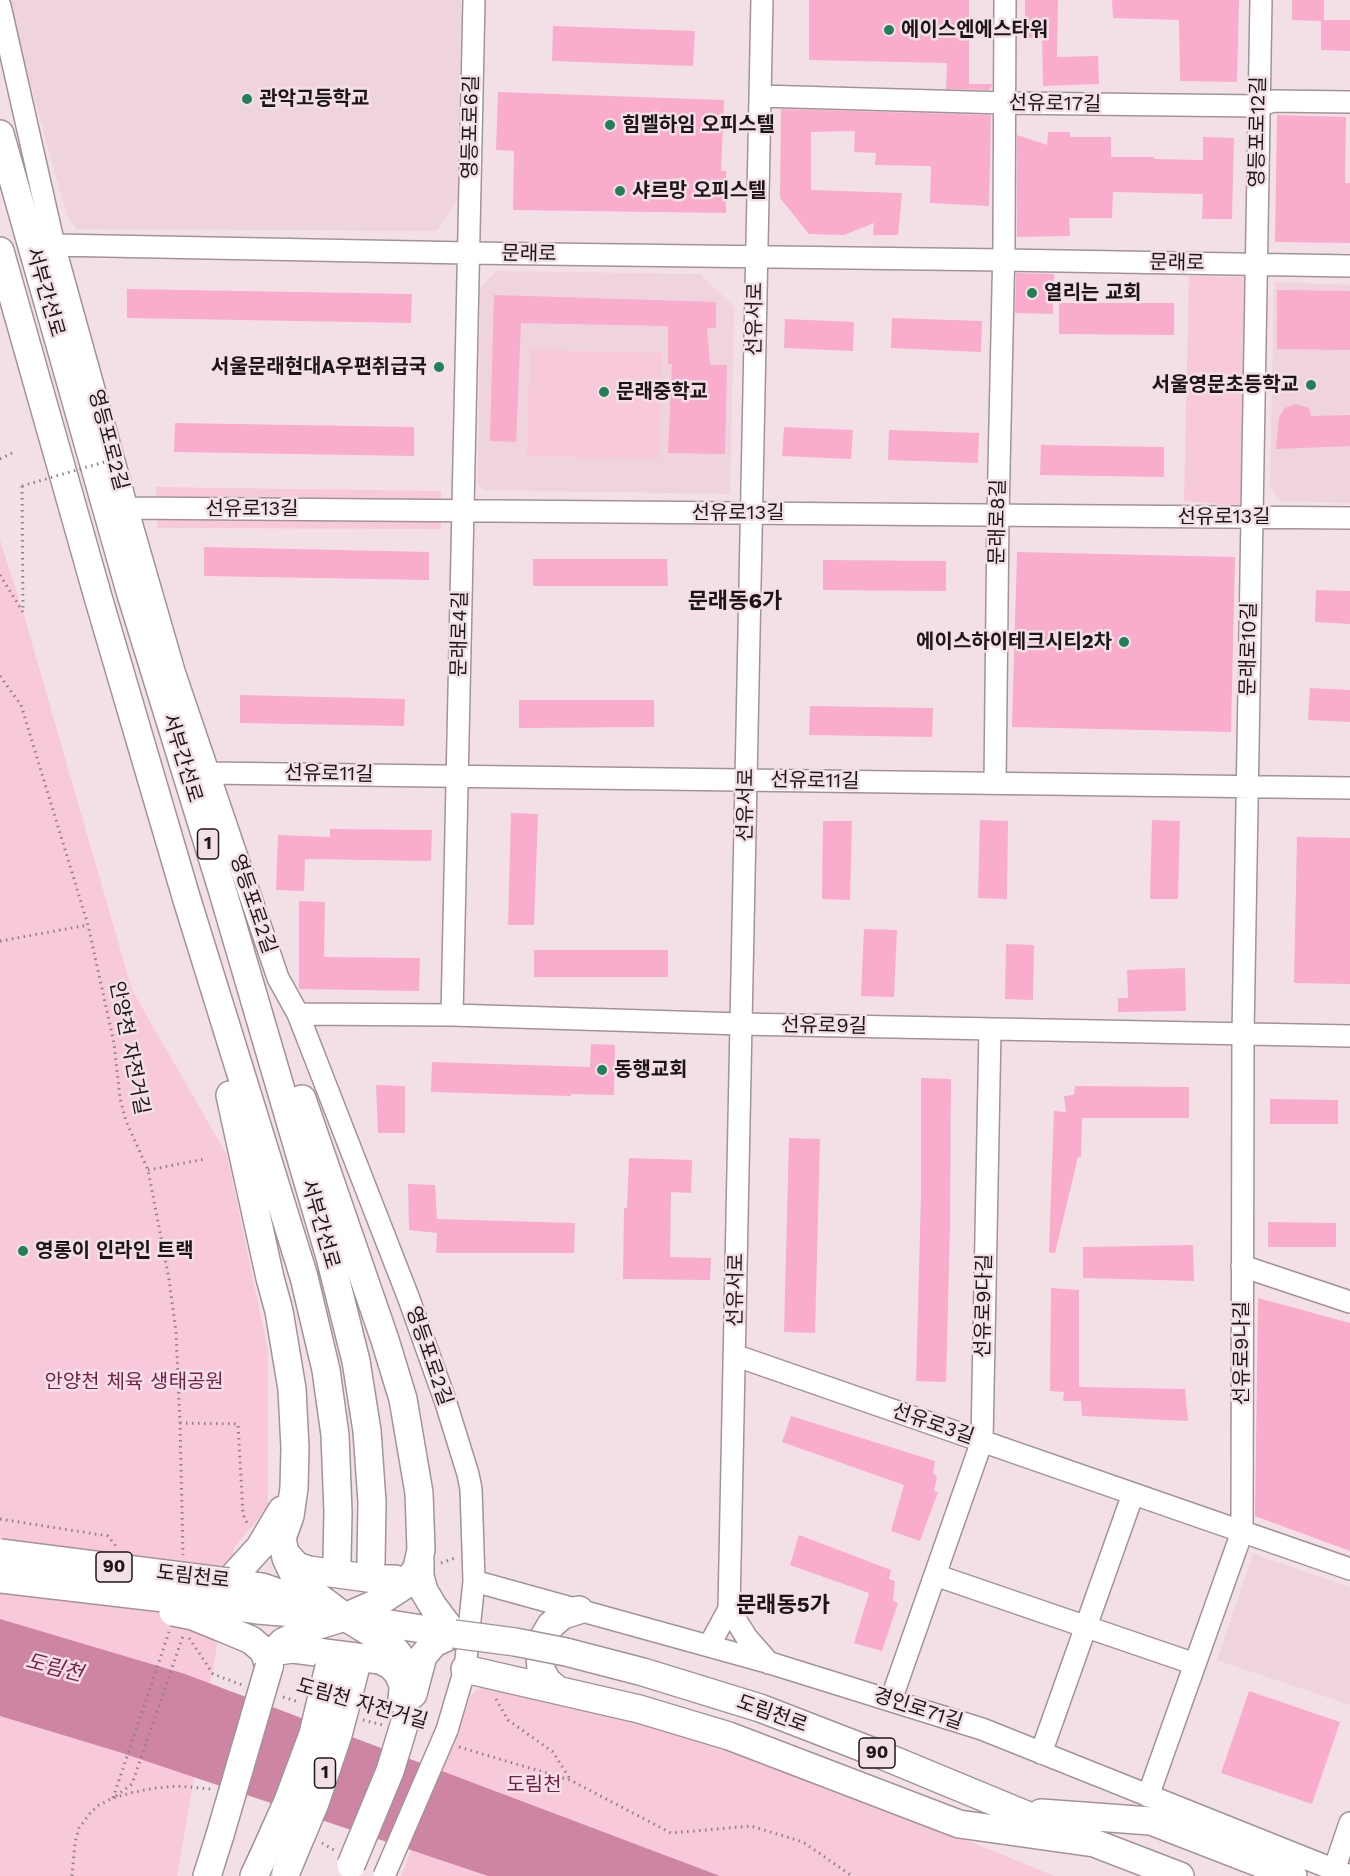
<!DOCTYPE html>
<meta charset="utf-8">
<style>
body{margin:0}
canvas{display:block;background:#f3e0e7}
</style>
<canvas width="1350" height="1876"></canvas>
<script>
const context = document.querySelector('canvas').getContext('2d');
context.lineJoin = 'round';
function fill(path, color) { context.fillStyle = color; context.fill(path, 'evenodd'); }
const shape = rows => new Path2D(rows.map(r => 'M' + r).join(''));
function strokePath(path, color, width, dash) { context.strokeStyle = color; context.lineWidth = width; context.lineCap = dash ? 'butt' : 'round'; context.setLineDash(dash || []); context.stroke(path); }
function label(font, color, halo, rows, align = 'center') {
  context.font = font + ' "Work Sans","Noto Sans KR",sans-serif'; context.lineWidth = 5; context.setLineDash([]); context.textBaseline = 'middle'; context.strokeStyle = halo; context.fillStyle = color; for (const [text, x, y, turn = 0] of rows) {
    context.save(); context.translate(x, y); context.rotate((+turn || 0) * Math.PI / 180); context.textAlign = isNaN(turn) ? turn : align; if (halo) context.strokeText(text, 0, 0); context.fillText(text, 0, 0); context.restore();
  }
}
fill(shape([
 [7,0,461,0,458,199,437,231,77,229,67,216],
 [496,271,700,274,734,307,730,494,483,490,478,484,480,288],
 [1274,282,1350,285,1350,503,1281,501,1270,486],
 [1253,1554,1350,1587,1350,1705,1217,1660]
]), '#efd3dd');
fill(shape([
 [1189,276,1249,277,1244,506,1184,501],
 [530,350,662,353,659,459,527,456],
 [156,487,441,491,441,529,157,528],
 [0,540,23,612,132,990,227,1155,268,1350,268,1507,234,1548,177,1876,0,1876],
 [496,1683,730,1745,872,1801,1054,1876,401,1876,471,1696,476,1690]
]), '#f8c9db');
fill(shape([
 [0,1619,185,1674,720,1876,488,1876,119,1752,0,1716]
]), '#ce85a4');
fill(shape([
 [809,0,969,0,969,84,992,84,992,86,989,90,946,89,947,63,809,60],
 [1025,0,1058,0,1057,57,1098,56,1099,84,1043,86,1042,38,1025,38],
 [1112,0,1239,0,1237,82,1180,81,1179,20,1113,18],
 [1292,0,1324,0,1324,20,1350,20,1350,51,1321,50,1321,21,1292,20],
 [553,26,695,31,693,66,552,61],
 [498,92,724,100,721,171,726,171,726,213,513,210,514,151,496,150],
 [781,109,991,115,989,206,930,203,931,166,875,165,876,153,854,152,855,131,811,132,811,190,902,193,898,235,873,235,874,223,844,235,809,234,780,198],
 [1277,115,1346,117,1345,183,1350,183,1350,243,1275,242],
 [1048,132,1070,132,1070,137,1111,137,1111,157,1154,157,1154,159,1203,160,1203,137,1234,138,1232,219,1202,219,1203,194,1113,192,1112,218,1069,218,1070,236,1017,237,1017,135,1047,145],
 [1016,273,1054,274,1053,314,1015,313],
 [127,289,412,294,411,323,127,318],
 [1277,290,1350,291,1350,350,1277,349],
 [494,295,716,302,716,328,707,328,710,365,727,365,725,454,668,453,672,364,668,364,668,326,521,323,516,442,490,441],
 [1059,303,1174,303,1174,335,1059,334],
 [892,318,982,321,981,352,891,348],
 [785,319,854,322,853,351,784,348],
 [1296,404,1309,408,1311,416,1350,415,1350,446,1276,449,1279,417,1285,408],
 [175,423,414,427,414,456,174,452],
 [784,427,853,430,851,459,782,456],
 [889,430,979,433,978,463,888,460],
 [1041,445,1164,447,1164,477,1040,475],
 [204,547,429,552,429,580,204,576],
 [1017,552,1235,557,1231,732,1012,727],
 [533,559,667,559,668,586,533,586],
 [823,560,946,561,946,591,823,590],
 [1316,590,1350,591,1350,624,1315,622],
 [1310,688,1350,690,1350,722,1308,720],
 [240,695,405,699,404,726,240,723],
 [519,700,654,700,654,727,519,728],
 [810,706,933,708,932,737,809,735],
 [511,813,538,814,534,925,508,925],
 [980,820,1008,821,1007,899,978,898],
 [1152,820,1180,821,1178,899,1150,899],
 [823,821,852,821,850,900,822,899],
 [330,829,432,830,431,861,305,859,304,891,276,890,278,835,330,837],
 [1297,837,1350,838,1350,984,1294,983],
 [299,901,325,902,324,957,420,958,419,991,299,989],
 [864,929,897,930,894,997,861,996],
 [1006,944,1034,945,1033,1000,1005,999],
 [534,950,668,950,668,977,534,977],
 [1185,968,1186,1011,1118,1012,1118,998,1128,998,1127,970],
 [591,1044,615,1045,614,1095,571,1094,571,1096,431,1092,432,1062,590,1067],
 [921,1078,951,1079,950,1226,946,1382,916,1381,921,1195],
 [376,1085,405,1086,405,1133,378,1133],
 [1075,1086,1189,1087,1189,1118,1082,1118,1081,1157,1078,1157,1055,1253,1049,1252,1054,1111,1066,1112,1064,1096,1074,1095],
 [1270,1099,1338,1100,1338,1124,1270,1124],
 [789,1138,820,1139,815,1333,784,1332],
 [629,1158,692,1160,691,1193,671,1192,670,1257,711,1258,710,1280,623,1279,624,1208,627,1208],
 [408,1184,435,1185,437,1219,575,1223,574,1253,436,1253,437,1233,409,1230],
 [1268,1222,1336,1223,1336,1247,1268,1247],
 [1193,1245,1194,1281,1083,1278,1083,1247],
 [1051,1288,1079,1290,1079,1387,1185,1389,1188,1421,1082,1416,1081,1401,1063,1401,1064,1392,1050,1391],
 [1258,1298,1350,1323,1350,1551,1255,1516],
 [791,1416,935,1461,933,1473,937,1476,934,1491,938,1492,920,1541,891,1531,904,1485,782,1442],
 [799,1535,891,1570,889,1579,895,1581,893,1601,898,1603,882,1651,854,1643,869,1593,790,1565],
 [1249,1691,1340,1722,1312,1804,1221,1773]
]), '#f9accc');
strokePath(shape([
 [329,1667,336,1596,337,1560]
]), '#c8b8be', 27, [27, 14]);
const minor = shape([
 [0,6,54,245,127,508,174,671,278,978,298,1014,409,1299,445,1400,468,1474,471,1489,474,1581,465,1669,447,1730],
 [760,96,1005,103,1259,106,1273,101,1350,102],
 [54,245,468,253,1004,260,1350,266],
 [127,508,1350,518],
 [208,773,1350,788],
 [995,783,998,515,1004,244,1005,0],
 [298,1014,452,1015,741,1024,1350,1036],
 [452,1015,474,0],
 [1242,1266,1350,1302],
 [734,1355,1350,1569],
 [935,1575,1195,1664],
 [474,1581,770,1663,982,1729,1350,1876],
 [729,1609,747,1638,769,1663],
 [709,1646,729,1609,762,0],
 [891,1700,982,1441,990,1029],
 [1041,1753,1133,1494],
 [1148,1796,1242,1532,1243,1034,1261,0],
 [1334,1870,1350,1823]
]);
const major = shape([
 [0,134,130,591,222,889,330,1257,356,1361,367,1431,372,1502,371,1562],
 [0,251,98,597,187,900,304,1277,326,1370,335,1435,338,1512,337,1560],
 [230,1095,270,1278,279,1311,292,1389,295,1448,294,1488,290,1516,282,1538,286,1558,294,1575,309,1590,345,1617,388,1643,396,1651,402,1659,405,1668,402,1700,407,1715],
 [287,1555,297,1566,309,1570,375,1579,395,1579],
 [420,1561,420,1576,424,1591,433,1606,454,1634],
 [228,1582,262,1587,313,1605],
 [228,1582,260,1547,282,1510],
 [224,1605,257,1610,345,1617,454,1634],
 [220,1627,251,1640,264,1651,269,1667],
 [566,1652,643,1672,760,1708,879,1754,1094,1843,1180,1876],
 [272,1654,278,1651,293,1649,380,1660,390,1665,398,1673,403,1685],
 [269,1667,271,1655,283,1642,316,1626,345,1617,379,1602,405,1585,417,1568,421,1550,419,1493,403,1399,385,1340,302,1099],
 [465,1669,639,1709,729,1736,959,1824,1094,1843],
 [555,1688,547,1681,541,1670,540,1654,542,1640,551,1625,563,1615,579,1610],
 [413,1694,423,1656,434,1643,454,1634],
 [1041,1813,1151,1821,1293,1876],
 [207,1876,220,1835],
 [254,1876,262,1859]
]);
strokePath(minor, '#a49299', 24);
strokePath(major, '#a49299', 30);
strokePath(shape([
 [0,459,14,452],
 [0,575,23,612,22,486],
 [0,676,21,705,88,925,114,1043,120,1098,126,1121,148,1170,169,1279,176,1332,180,1423,183,1555],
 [0,941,88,925],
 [148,1170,205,1159],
 [180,1423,238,1424,243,1514,248,1525],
 [0,1519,108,1536,116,1546],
 [441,1563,455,1558],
 [189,1638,213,1674,242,1685],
 [283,1697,299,1702],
 [496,1699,508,1720,553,1752,570,1779],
 [363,1720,383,1725],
 [459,1747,570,1780,671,1833,751,1826,803,1842,852,1876],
 [116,1796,132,1784,183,1636],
 [113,1798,169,1632],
 [322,1843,334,1850],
 [72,1876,75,1843,79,1828,91,1812,99,1805,113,1798,134,1792,156,1788,177,1786,211,1789]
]), '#8d8085', 3, [1.5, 4.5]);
strokePath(minor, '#fff', 21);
strokePath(major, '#fff', 27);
const minorBridge = shape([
 [384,1876,447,1730]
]);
const majorBridge = shape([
 [0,1553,228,1582],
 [0,1579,224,1605],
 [173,1612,193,1616,220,1627],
 [454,1634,515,1642,566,1652],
 [220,1835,269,1667],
 [262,1859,288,1801,313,1734,329,1667],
 [351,1865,390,1771,407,1715],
 [286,1872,315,1803,338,1735,355,1670]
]);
strokePath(minorBridge, '#a49299', 24, []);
strokePath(majorBridge, '#a49299', 30, []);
strokePath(shape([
 [22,486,125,456]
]), '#8d8085', 3, [1.5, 4.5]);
strokePath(minorBridge, '#fff', 21);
strokePath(majorBridge, '#fff', 27);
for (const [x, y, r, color] of [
 [889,30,6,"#218057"],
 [247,99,6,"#218057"],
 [610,125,6,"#218057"],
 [620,191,6,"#218057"],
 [1032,293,6,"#218057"],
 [439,367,6,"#218057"],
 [1311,385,6,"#218057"],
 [604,392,6,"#218057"],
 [1124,642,6,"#218057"],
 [602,1070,6,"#218057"],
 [23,1251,6,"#218057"]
]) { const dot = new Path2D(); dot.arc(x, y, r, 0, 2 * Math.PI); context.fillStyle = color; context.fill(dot); strokePath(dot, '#f3e0e7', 2); }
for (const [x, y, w] of [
 [208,844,21],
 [114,1567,36],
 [877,1753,36],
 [325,1773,21]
]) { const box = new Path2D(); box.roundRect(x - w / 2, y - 15, w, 30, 4.5); context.fillStyle = '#f3e0e7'; context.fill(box); strokePath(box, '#1d1619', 1.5); }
label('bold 18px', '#1d1619', null, [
 ["1",208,844],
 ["90",114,1567],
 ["90",877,1753],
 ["1",325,1773]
]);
label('bold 20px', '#1d1619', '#f3e0e7', [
 ["에이스엔에스타워",901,30],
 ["관악고등학교",259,99],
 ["힘멜하임 오피스텔",622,125],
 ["샤르망 오피스텔",632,191],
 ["열리는 교회",1044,293],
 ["서울문래현대A우편취급국",427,367,"right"],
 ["서울영문초등학교",1299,385,"right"],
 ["문래중학교",616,392],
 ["에이스하이테크시티2차",1112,642,"right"],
 ["동행교회",614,1070],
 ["영롱이 인라인 트랙",35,1251]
], 'left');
label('20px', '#1d1619', '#f3e0e7', [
 ["선유로17길",1055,104,1],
 ["영등포로6길",471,127,-89],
 ["영등포로12길",1258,132,-89],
 ["문래로",529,254,1],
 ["문래로",1177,263,1],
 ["서부간선로",45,292,74],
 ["선유서로",755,319,-89],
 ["영등포로2길",108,440,75],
 ["선유로13길",252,509],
 ["선유로13길",738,513],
 ["선유로13길",1224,517],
 ["문래로8길",998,522,-89],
 ["문래로4길",460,634,-89],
 ["문래로10길",1249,649,-89],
 ["서부간선로",182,758,73],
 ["선유로11길",329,774,1],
 ["선유로11길",815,781,1],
 ["선유서로",746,805,-89],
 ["영등포로2길",253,904,71],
 ["선유로9길",824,1026,1],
 ["안양천 자전거길",129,1048,79],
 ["서부간선로",320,1224,74],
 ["선유서로",736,1290,-89],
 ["선유로9다길",984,1306,-89],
 ["선유로9나길",1242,1353,-90],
 ["영등포로2길",429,1356,71],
 ["선유로3길",933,1424,19],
 ["도림천로",193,1577,7],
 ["도림천 자전거길",362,1704,16],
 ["경인로71길",918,1709,18],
 ["도림천로",772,1714,20]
]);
label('20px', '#741e4b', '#f3e0e7', [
 ["안양천 체육 생태공원",134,1382],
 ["도림천",534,1785]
]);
label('italic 21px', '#741e4b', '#f3e0e7', [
 ["도림천",54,1668,14]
]);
label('bold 22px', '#1d1619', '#f3e0e7', [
 ["문래동6가",735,602],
 ["문래동5가",783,1606]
]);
</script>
